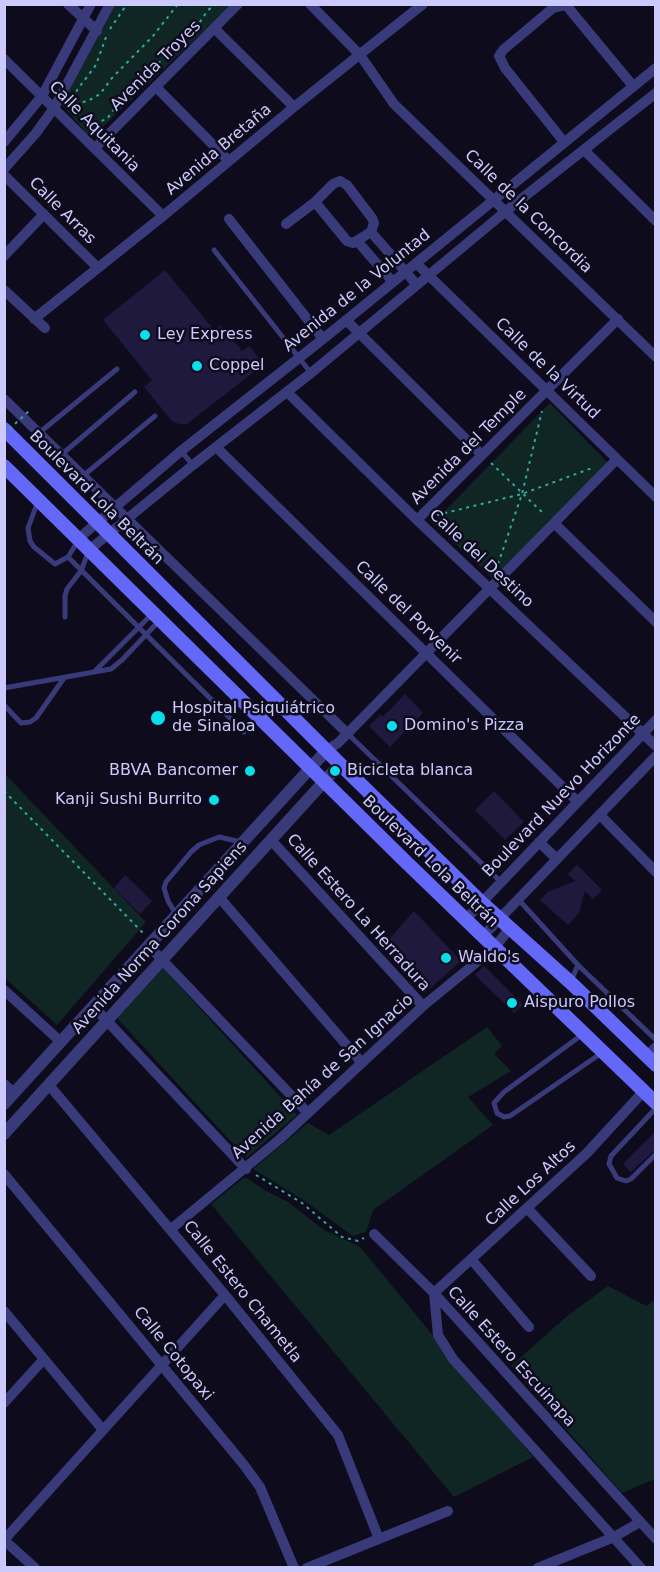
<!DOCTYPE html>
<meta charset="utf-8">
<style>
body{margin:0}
#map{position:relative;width:660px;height:1572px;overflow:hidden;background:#0e0c1c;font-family:"DejaVu Sans",sans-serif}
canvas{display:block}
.frame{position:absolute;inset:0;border:6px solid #ccc9fd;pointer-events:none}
</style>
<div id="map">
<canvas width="660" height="1572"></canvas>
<div class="frame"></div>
</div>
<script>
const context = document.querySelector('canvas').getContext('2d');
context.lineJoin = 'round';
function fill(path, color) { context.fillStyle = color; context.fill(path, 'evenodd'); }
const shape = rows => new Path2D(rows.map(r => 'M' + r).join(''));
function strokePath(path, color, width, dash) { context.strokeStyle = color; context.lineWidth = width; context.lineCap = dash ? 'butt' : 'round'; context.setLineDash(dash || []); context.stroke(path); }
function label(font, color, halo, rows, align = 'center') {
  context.font = font + ' "DejaVu Sans",sans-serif'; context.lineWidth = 5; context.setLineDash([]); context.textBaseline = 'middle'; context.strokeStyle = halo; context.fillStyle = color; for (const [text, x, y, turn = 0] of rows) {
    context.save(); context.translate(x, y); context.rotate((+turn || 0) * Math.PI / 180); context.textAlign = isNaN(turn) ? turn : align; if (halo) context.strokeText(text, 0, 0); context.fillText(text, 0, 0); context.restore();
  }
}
fill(shape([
 [115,5,231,5,91,138,61,104],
 [550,403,607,462,493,579,433,523],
 [5,774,146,922,57,1025,5,978],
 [163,968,297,1115,246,1158,117,1018],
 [487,1027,502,1046,494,1054,511,1071,468,1097,493,1125,373,1210,366,1232,353,1236,302,1199,253,1169,308,1123,329,1135],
 [245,1177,266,1191,288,1202,324,1230,360,1247,533,1457,454,1497,211,1204],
 [608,1286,646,1306,655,1300,655,1479,622,1493,511,1366,566,1317]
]), '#0f2624');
fill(shape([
 [165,270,214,330,221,325,242,351,249,346,264,364,187,424,179,424,172,421,144,387,152,380,103,320],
 [405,694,423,713,390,747,369,726,381,714,383,717],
 [494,791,524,822,505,840,475,810],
 [577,865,602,890,593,899,585,891,579,913,568,925,540,900,548,892,575,881,568,874],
 [125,875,152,901,140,914,114,888],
 [414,911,461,961,425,993,383,946],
 [484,966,523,1005,514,1013,475,975],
 [656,1131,656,1149,631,1172,623,1164]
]), '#1e193d');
strokePath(shape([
 [110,29,127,4],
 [106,37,96,65,77,90,74,104,83,119,95,123,107,119,127,91,153,73,167,50,192,34,208,10,217,4],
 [68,105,88,101,100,94,112,78,153,36,178,4],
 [491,463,545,515],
 [437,515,522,494,592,468],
 [498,564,522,494,542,411],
 [4,791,143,933],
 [256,1175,302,1203,342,1237,358,1241,364,1238]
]), '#31a99c', 2, [3, 4.5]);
strokePath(shape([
 [214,250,311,373],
 [39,433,117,369],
 [181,451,193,465],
 [61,455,135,392],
 [83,476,155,416],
 [38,501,28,528,30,541,34,547,55,564,68,557,78,541],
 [68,557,244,732],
 [65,617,65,596,67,589,81,571,89,550],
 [95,671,152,614],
 [4,688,111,669,122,660,159,621],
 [4,705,21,723,30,722,36,718,64,678],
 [347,733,501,882],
 [518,899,578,965,571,981],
 [176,914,168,901,164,888,166,882,191,852,199,845,219,837,241,842],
 [578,965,656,1040],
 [583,1034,504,1092,494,1103,497,1113,504,1117,510,1116,603,1052],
 [656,1108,611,1156,609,1164,617,1178,626,1181,631,1179,656,1154]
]), '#393a7a', 5);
strokePath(shape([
 [68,4,97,31],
 [310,4,360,55,394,104,656,357],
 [214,28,294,107],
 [4,59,163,216],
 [156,87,229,161],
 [4,142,42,96,91,4],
 [564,142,505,68,499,56,503,50,553,8,566,5,633,86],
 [95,148,238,4],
 [584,150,656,221],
 [4,169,36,133,54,108,110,4],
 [4,175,98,268],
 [340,181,347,185,372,218,374,223,371,232,353,243,347,241,315,202,333,184,340,181],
 [229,219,323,339],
 [286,224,315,202],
 [371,232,417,285],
 [358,242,392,281],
 [4,256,44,214],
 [416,263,656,497],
 [4,290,45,328],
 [34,319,163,216,294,107,423,4],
 [346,320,482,455],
 [287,392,417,520,656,746],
 [4,399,347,733],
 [216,447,578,802],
 [417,520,618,319],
 [554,523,656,622],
 [78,539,181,451,323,339,656,68],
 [89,550,193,465,311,373,506,211,656,93],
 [326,751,338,743,617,459],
 [600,815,656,872],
 [271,840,423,1006],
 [539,842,557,859],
 [219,897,362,1063],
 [466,919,656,720],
 [483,936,656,756],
 [149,946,307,1112],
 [4,990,61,1042],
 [93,1006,246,1169],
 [647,1056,656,1047],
 [4,1084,14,1093],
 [49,1085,225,1295,338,1435,379,1539],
 [4,1174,244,1465,260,1487,294,1568],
 [527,1208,591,1276],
 [171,1229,280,1139,423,1006,494,948,511,927],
 [374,1234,434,1293,656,1539],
 [471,1259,529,1327],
 [434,1293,438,1335,453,1359,641,1568],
 [434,1293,587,1153,643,1092],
 [4,1311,103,1430],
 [4,1403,44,1359],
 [35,1568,4,1540,225,1295],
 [307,1568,448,1511],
 [538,1568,614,1537,640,1522]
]), '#393a7a', 10);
strokePath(shape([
 [4,1104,326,751],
 [4,1134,340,764]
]), '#393a7a', 12);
strokePath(shape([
 [4,429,340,764,481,902,570,982,656,1065],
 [4,466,406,862,656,1103]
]), '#6468f9', 14);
strokePath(shape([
 [4,434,30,410]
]), '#31a99c', 2, [3, 4.5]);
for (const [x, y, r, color] of [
 [145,335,6,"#08dfea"],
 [197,366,6,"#08dfea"],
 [158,718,8,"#08dfea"],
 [392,726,6,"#08dfea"],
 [250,771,6,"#08dfea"],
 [335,771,6,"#08dfea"],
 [214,800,6,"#08dfea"],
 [446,958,6,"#08dfea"],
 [512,1003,6,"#08dfea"]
]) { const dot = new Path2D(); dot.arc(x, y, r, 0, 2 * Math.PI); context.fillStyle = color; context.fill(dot); strokePath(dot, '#0e0c1c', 2); }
label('16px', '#ccc9fd', '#0e0c1c', [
 ["Avenida Troyes",156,66,-45],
 ["Calle Aquitania",94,127,45],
 ["Avenida Bretaña",219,150,-40],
 ["Calle Arras",62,211,45],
 ["Calle de la Concordia",528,212,44],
 ["Avenida de la Voluntad",357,291,-39],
 ["Calle de la Virtud",547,369,44],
 ["Avenida del Temple",469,447,-45],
 ["Boulevard Lola Beltrán",96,498,45],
 ["Calle del Destino",481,559,43],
 ["Calle del Porvenir",408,613,44],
 ["Boulevard Nuevo Horizonte",562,796,-46],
 ["Boulevard Lola Beltrán",430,862,44],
 ["Calle Estero La Herradura",358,913,48],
 ["Avenida Norma Corona Sapiens",160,938,-48],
 ["Avenida Bahía de San Ignacio",323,1077,-42],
 ["Calle Los Altos",531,1184,-43],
 ["Calle Estero Chametla",242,1292,51],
 ["Calle Cotopaxi",173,1354,51],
 ["Calle Estero Escuinapa",511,1357,48]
]);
label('16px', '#ccc9fd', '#0e0c1c', [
 ["Ley Express",157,335],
 ["Coppel",209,366],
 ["Hospital Psiquiátrico",172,709],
 ["de Sinaloa",172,727],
 ["Domino's Pizza",404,726],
 ["BBVA Bancomer",238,771,"right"],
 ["Bicicleta blanca",347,771],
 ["Kanji Sushi Burrito",202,800,"right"],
 ["Waldo's",458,958],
 ["Aispuro Pollos",524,1003]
], 'left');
</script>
